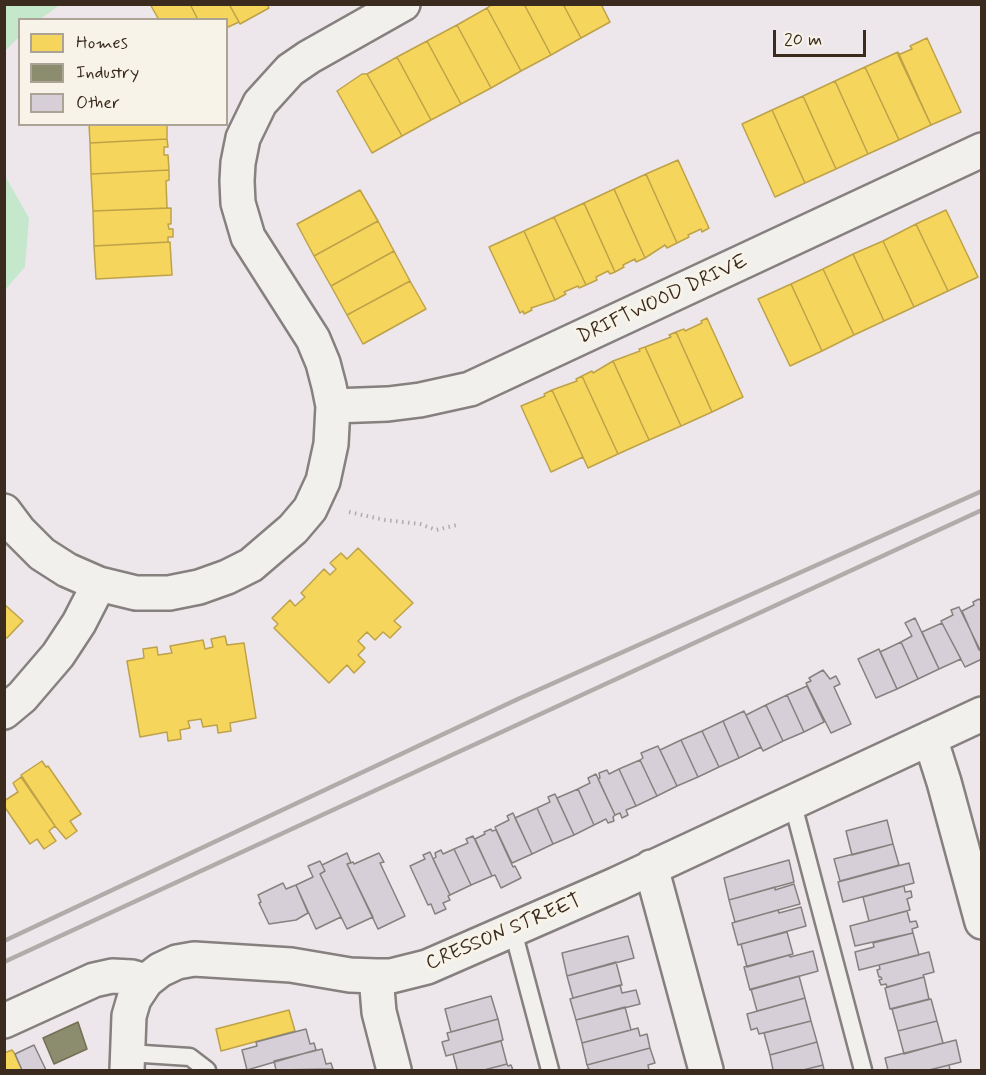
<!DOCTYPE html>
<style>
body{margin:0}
#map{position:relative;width:986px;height:1075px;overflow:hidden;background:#ede7eb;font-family:Mynerve,sans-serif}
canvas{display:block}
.frame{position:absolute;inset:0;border:6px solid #3b2a1e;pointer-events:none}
.legend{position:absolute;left:18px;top:18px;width:210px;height:108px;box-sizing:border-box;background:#f7f3e8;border:2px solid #aca397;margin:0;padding:8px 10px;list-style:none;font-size:18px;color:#3b2a1e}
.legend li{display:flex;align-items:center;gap:12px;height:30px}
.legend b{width:30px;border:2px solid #aca397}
.scale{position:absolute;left:773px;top:30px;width:93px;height:27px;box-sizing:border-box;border:3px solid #3b2a1e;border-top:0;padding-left:8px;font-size:18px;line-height:21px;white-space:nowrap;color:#3b2a1e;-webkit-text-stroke:4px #f7f3e8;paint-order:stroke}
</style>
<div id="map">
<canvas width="986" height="1075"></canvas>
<div class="frame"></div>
<ul class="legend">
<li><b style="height:16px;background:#f6d55c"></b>Homes</li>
<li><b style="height:16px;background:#8c8c6e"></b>Industry</li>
<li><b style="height:16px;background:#d6cfd8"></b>Other</li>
</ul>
<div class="scale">20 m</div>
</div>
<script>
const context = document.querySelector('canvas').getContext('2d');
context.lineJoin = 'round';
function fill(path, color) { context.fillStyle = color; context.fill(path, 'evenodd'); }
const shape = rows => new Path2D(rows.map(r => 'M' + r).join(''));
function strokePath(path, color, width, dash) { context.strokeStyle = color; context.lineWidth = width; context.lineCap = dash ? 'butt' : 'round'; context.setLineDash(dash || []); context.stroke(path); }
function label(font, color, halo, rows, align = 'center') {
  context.font = font + ' Mynerve,sans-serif'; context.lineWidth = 6; context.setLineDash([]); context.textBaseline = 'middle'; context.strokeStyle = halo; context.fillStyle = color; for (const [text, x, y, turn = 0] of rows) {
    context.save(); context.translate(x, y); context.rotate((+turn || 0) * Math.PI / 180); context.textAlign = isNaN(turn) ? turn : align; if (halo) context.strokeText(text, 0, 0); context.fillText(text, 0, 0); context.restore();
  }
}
fill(shape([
 [5,4,60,4,60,5,40,19,20,20,19,37,5,51],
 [4,174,29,218,25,267,5,290]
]), '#c5e8cc');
const homes = shape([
 [150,4,190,4,198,20,159,20,150,4],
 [190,4,229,4,239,22,226,28,226,20,198,20,190,4],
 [229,4,267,4,269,8,240,24,229,4],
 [493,4,524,4,551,55,521,71,487,8,493,4],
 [524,4,563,4,581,38,551,55,524,4],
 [563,4,601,4,610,22,581,38,563,4],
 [487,8,521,71,491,88,457,25,487,8],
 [457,25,491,88,461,104,427,41,457,25],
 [927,38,961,112,931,125,898,55,912,49,910,46,927,38],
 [427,41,461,104,431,120,397,57,427,41],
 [898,52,931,125,899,140,865,67,898,52],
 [397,57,431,120,402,136,367,74,397,57],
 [865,67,899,140,868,154,835,81,865,67],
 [362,74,367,74,402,136,372,153,337,91,362,74],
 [835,81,868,154,836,169,803,96,835,81],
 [803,96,836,169,805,183,772,110,803,96],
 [772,110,805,183,775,197,742,124,772,110],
 [89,124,167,124,167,139,90,143,89,124],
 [167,139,168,147,164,147,164,155,168,155,169,170,91,174,90,143,167,139],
 [678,160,709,228,702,232,701,229,688,235,689,237,677,243,646,174,678,160],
 [169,170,169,180,166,181,167,208,93,211,91,174,169,170],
 [646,174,677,243,667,248,665,245,645,258,614,189,646,174],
 [614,189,645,258,636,262,635,259,623,265,624,267,615,272,584,203,614,189],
 [360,190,378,221,314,256,297,224,360,190],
 [584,203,615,272,610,274,608,271,596,277,597,280,586,285,554,217,584,203],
 [171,208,171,224,168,224,169,229,173,229,173,237,168,237,168,242,94,246,93,211,171,208],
 [946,210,978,277,948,291,916,224,946,210],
 [554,217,586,285,579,288,578,286,564,292,566,294,555,300,524,231,554,217],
 [378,221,394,251,331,286,314,256,378,221],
 [916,224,948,291,914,307,883,241,916,224],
 [524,231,555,300,531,308,532,310,524,314,523,311,520,313,489,247,524,231],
 [883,241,914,307,884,321,853,254,883,241],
 [170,242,172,275,96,279,94,246,170,242],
 [394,251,410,281,347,315,331,286,394,251],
 [853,254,884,321,854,335,823,269,853,254],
 [823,269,854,335,822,351,791,284,823,269],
 [410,281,426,309,363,344,347,315,410,281],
 [791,284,822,351,790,366,758,299,791,284],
 [707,318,743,397,712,412,676,332,684,329,685,331,702,323,701,321,707,318],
 [676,332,712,412,681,426,645,347,671,337,669,335,676,332],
 [645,347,681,426,649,440,613,361,640,351,639,349,645,347],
 [613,361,649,440,618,454,582,376,592,371,593,373,613,361],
 [582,376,618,454,588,468,552,390,577,381,576,379,582,376],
 [552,390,583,457,551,472,521,406,545,396,544,394,552,390],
 [358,548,413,603,394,621,401,627,390,638,383,632,375,640,367,632,358,641,365,648,358,655,365,662,354,673,347,665,329,683,274,628,278,624,272,618,290,600,295,606,305,597,301,593,324,569,330,575,336,569,330,563,341,553,347,559,358,548],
 [4,604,23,621,7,638,4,636,4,604],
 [225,636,227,645,244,643,256,718,230,723,231,731,218,733,217,725,203,727,201,719,188,721,190,728,180,730,181,739,168,741,167,732,140,737,127,661,144,658,143,649,157,647,158,655,172,653,170,646,203,640,205,649,213,647,211,639,225,636],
 [42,761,46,767,48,766,81,814,70,821,77,831,66,839,55,826,21,775,42,761],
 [21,777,55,826,49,831,56,841,44,849,37,839,30,844,4,806,4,801,18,792,13,783,21,777],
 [289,1010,295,1031,221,1051,216,1029,289,1010],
 [12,1050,15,1054,22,1070,4,1070,4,1053,12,1050]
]);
fill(homes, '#f6d55c');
strokePath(homes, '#bea249', 1.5);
const industry = shape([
 [78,1022,87,1049,54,1064,43,1038,78,1022]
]);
fill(industry, '#8c8c6e');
strokePath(industry, '#746f56', 1.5);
const building = shape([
 [979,599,982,602,982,649,979,650,962,611,974,605,973,602,979,599],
 [959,607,982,654,982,659,965,667,941,621,953,615,951,610,959,607],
 [915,618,939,669,918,679,901,642,912,636,905,623,915,618],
 [942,623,961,659,939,669,922,632,942,623],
 [901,642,918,679,897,689,880,652,901,642],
 [879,649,897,689,876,698,858,659,879,649],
 [823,670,830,679,836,676,840,684,834,687,851,724,831,733,806,683,811,681,809,678,823,670],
 [807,686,824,722,804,732,787,695,807,686],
 [787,695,804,732,783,741,766,705,787,695],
 [766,705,783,741,763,751,746,715,766,705],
 [744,711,761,747,739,758,723,721,744,711],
 [723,721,739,758,719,767,702,731,723,721],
 [702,731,719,767,698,777,681,740,702,731],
 [681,740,698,777,677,786,660,750,681,740],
 [658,746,677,786,657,796,640,760,643,758,641,753,658,746],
 [640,760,657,796,636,806,619,769,640,760],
 [619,769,636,806,626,810,628,815,622,818,620,813,615,815,598,779,600,778,599,773,607,770,609,774,619,769],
 [596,774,615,815,613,817,614,821,608,823,606,819,594,825,578,789,590,783,588,778,596,774],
 [578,789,594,825,574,835,557,798,578,789],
 [555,794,574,835,553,844,537,808,550,802,548,797,555,794],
 [537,808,553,844,532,854,515,818,537,808],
 [513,813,532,854,512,863,495,827,509,820,507,816,513,813],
 [887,820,893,844,852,855,846,831,887,820],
 [491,829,492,831,496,830,513,867,515,866,521,878,501,888,495,875,492,876,475,839,485,834,484,832,491,829],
 [473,836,492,876,471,885,454,849,468,843,466,839,473,836],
 [893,844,899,865,840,881,834,859,893,844],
 [454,849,471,885,450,895,433,859,436,857,435,853,441,850,443,854,454,849],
 [430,852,450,895,448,896,450,900,443,903,446,909,435,914,431,904,428,905,410,866,425,859,423,855,430,852],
 [347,853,351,863,347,864,373,917,347,929,320,874,325,871,322,865,347,853],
 [379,853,384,862,380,863,405,916,378,929,347,864,353,862,354,864,379,853],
 [789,860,794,882,729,900,724,878,789,860],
 [320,861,325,871,320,874,341,917,316,929,296,885,313,877,308,866,320,861],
 [909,863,914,883,843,902,838,882,909,863],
 [283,883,286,889,296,885,308,913,296,920,269,924,259,903,261,902,258,895,283,883],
 [794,884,800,904,735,922,729,900,775,887,775,890,794,884],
 [904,886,905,892,911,891,912,897,907,899,910,910,869,921,863,897,904,886],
 [801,907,806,926,738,945,732,923,778,910,779,913,801,907],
 [907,911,910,922,916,921,918,927,912,929,913,933,855,946,850,926,907,911],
 [787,932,793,954,747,967,741,944,787,932],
 [913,933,919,955,859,970,855,952,874,947,873,943,913,933],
 [628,936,634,958,567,976,562,953,628,936],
 [813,951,818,971,750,990,744,967,789,955,790,957,813,951],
 [929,952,934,972,923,975,924,977,887,987,886,984,881,985,879,980,882,979,881,977,879,977,877,970,880,969,879,965,929,952],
 [616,962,622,985,573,998,567,976,616,962],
 [799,976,805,998,757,1011,751,989,799,976],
 [924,977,929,999,890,1009,885,988,924,977],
 [620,985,622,993,636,990,640,1004,576,1020,570,999,620,985],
 [491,996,498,1019,451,1032,445,1009,491,996],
 [805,998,811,1021,759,1034,757,1028,751,1030,747,1014,805,998],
 [931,999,937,1021,898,1031,892,1009,931,999],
 [625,1007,631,1030,582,1043,576,1020,625,1007],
 [498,1019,503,1040,446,1056,442,1042,449,1040,447,1033,498,1019],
 [811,1021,817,1042,770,1055,764,1033,811,1021],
 [937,1021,943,1043,904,1054,898,1031,937,1021],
 [638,1028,640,1036,647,1034,650,1048,587,1065,582,1043,638,1028],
 [306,1029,310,1044,314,1043,316,1050,247,1070,242,1050,257,1046,256,1042,306,1029],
 [956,1040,961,1062,929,1070,888,1070,885,1058,956,1040],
 [501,1041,507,1064,484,1070,456,1070,457,1069,453,1054,501,1041],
 [817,1042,823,1065,803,1070,773,1070,770,1055,817,1042],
 [34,1045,46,1070,22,1070,15,1054,34,1045],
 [650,1048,655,1063,648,1065,649,1070,584,1070,589,1069,587,1065,650,1048],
 [322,1049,326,1064,331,1063,333,1069,276,1070,274,1061,322,1049],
 [507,1064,508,1066,511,1065,513,1070,484,1070,507,1064],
 [823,1065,824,1070,803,1070,823,1065],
 [949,1065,950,1070,929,1070,949,1065]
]);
fill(building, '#d6cfd8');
strokePath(building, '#86807f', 1.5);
const lane = shape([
 [792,801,863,1070],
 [513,931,550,1070],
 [128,1053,190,1057,207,1070]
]);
const street = shape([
 [333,406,388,404,420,400,470,389,982,150],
 [4,511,19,531,42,554,67,570,99,584,136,593,169,593,199,587,227,577,251,565,293,529,310,509,323,481,331,444,333,406,329,386,323,363,313,339,248,237,238,203,237,181,238,163,243,138,260,103,290,70,309,57,403,4],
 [4,712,22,697,58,655,79,623,99,584],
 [930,738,944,782,982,922],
 [651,867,706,1070],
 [376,976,379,1012,394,1070],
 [4,1021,94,980,112,976,132,977,146,981],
 [127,1070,129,1016,134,999,146,981,160,970,177,962,194,959,291,965,350,975,376,976,391,976,427,967,617,884,982,714]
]);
strokePath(lane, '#86807f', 21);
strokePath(street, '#86807f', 38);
strokePath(shape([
 [349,512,385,520,420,524,436,530,457,525]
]), '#b0acaa', 4, [1.5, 4.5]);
strokePath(lane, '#f1f0ed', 16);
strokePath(street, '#f1f0ed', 33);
strokePath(shape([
 [4,941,518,699,982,491],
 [4,962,982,510]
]), '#b0acaa', 4.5);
label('20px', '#3b2a1e', '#f7f3e8', [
 ["DRIFTWOOD DRIVE",663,300,-25],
 ["CRESSON STREET",504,933,-23]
]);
</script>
